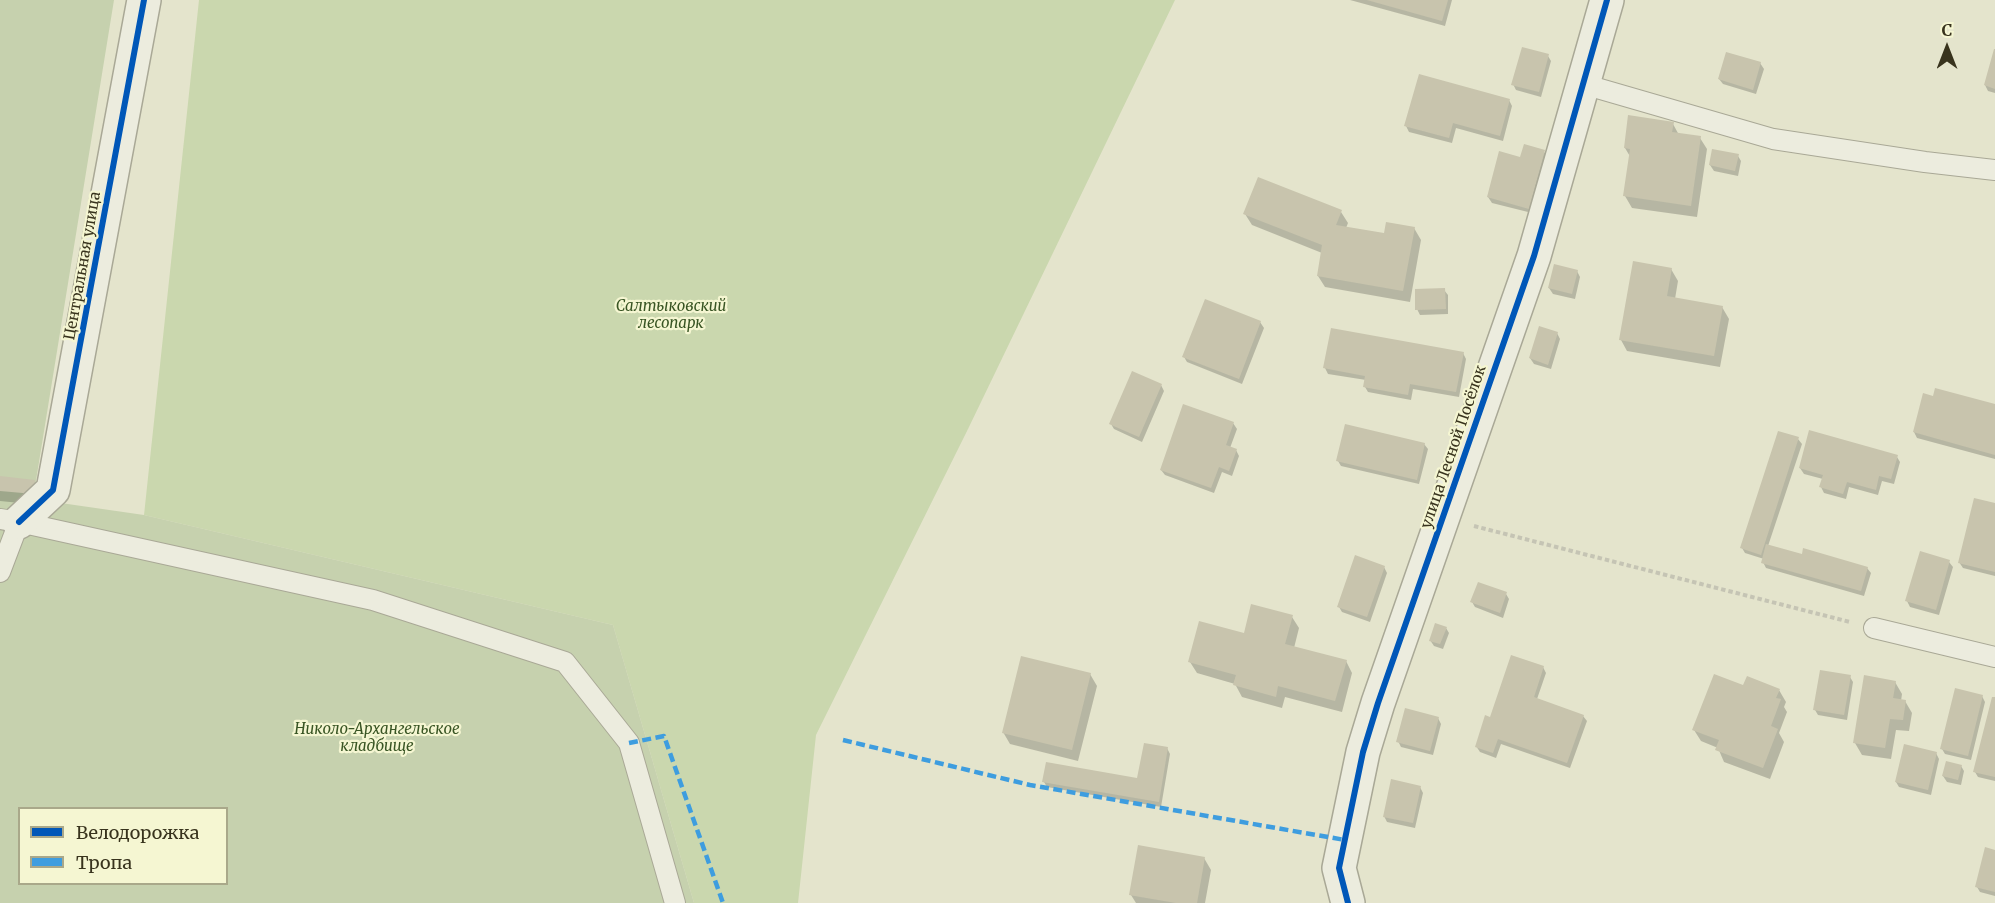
<!DOCTYPE html>
<meta charset="utf-8">
<style>
body{margin:0}
#map{position:relative;width:1995px;height:903px;overflow:hidden;background:#e4e4cc;font-family:Merriweather,serif}
canvas{display:block}
.legend{position:absolute;left:18px;top:807px;width:210px;height:78px;box-sizing:border-box;background:#f5f6d2;border:2px solid #a9a88a;margin:0;padding:8px 10px;list-style:none;font-size:18px;color:#38331d}
.legend li{display:flex;align-items:center;gap:12px;height:30px}
.legend b{width:30px;border:2px solid #a9a88a}
.north{position:absolute;left:1917px;top:18px;width:60px;height:60px;-webkit-text-stroke:4px #f5f6d2;paint-order:stroke;rotate:0deg;font-size:16px;font-weight:700;line-height:24px;text-align:center;color:#38331d}
.north::after{content:'';display:block;margin:auto;width:21px;height:27px;background:#38331d;clip-path:polygon(50% 0,100% 100%,50% 72%,0 100%)}
</style>
<div id="map">
<canvas width="1995" height="903"></canvas>
<ul class="legend">
<li><b style="height:8px;background:#0057b8"></b>Велодорожка</li>
<li><b style="height:8px;background:#3e9ddf"></b>Тропа</li>
</ul>
<div class="north">С</div>
</div>
<script>
const context = document.querySelector('canvas').getContext('2d');
context.lineJoin = 'round';
function fill(path, color) { context.fillStyle = color; context.fill(path, 'evenodd'); }
const shape = rows => new Path2D(rows.map(r => 'M' + r).join(''));
function strokePath(path, color, width, dash) { context.strokeStyle = color; context.lineWidth = width; context.lineCap = dash ? 'butt' : 'round'; context.setLineDash(dash || []); context.stroke(path); }
function label(font, color, halo, rows, align = 'center') {
  context.font = font + ' Merriweather,serif'; context.lineWidth = 4.5; context.setLineDash([]); context.textBaseline = 'middle'; context.strokeStyle = halo; context.fillStyle = color; for (const [text, x, y, turn = 0] of rows) {
    context.save(); context.translate(x, y); context.rotate((+turn || 0) * Math.PI / 180); context.textAlign = isNaN(turn) ? turn : align; if (halo) context.strokeText(text, 0, 0); context.fillText(text, 0, 0); context.restore();
  }
}
fill(shape([
 [199,0,1175,0,968,429,816,735,798,903,694,903,613,625,144,515]
]), '#cad7ae');
fill(shape([
 [0,0,114,0,33,499,144,515,613,625,694,903,0,903],
 [20,808,226,808,226,884,20,884]
]), '#c6d1ae');
fill(shape([
 [1350,0,1452,0,1445,26],
 [1995,52,1995,93,1988,91,1985,85],
 [1548,56,1551,61,1541,97,1516,90,1513,84],
 [1760,63,1764,69,1756,94,1723,84,1719,79],
 [1509,100,1512,106,1503,141,1456,128,1452,143,1409,132,1406,126],
 [1673,124,1679,135,1700,138,1707,149,1697,217,1632,208,1625,196,1631,158,1625,148],
 [1544,152,1547,157,1532,213,1492,203,1488,197],
 [1738,156,1741,161,1738,176,1714,171,1710,165],
 [1341,212,1348,223,1346,228,1386,235,1414,228,1421,240,1410,302,1325,287,1318,276,1322,253,1252,225,1245,214],
 [1671,269,1678,281,1675,299,1722,307,1729,319,1720,367,1627,351,1621,340],
 [1577,271,1580,277,1575,299,1553,294,1549,288],
 [1444,290,1448,295,1448,314,1420,315,1417,309],
 [1260,322,1264,328,1242,384,1187,362,1184,357],
 [1557,333,1560,339,1551,369,1534,364,1530,358],
 [1463,353,1466,359,1459,397,1413,389,1411,400,1368,392,1365,387,1366,380,1328,374,1325,368],
 [1161,385,1164,391,1142,442,1114,429,1111,424],
 [1995,405,1995,459,1917,438,1914,432],
 [1233,423,1237,429,1230,448,1236,450,1239,456,1232,476,1222,472,1214,493,1165,475,1161,470],
 [1798,439,1802,444,1768,546,1803,556,1867,568,1871,573,1864,596,1766,568,1763,562,1764,559,1745,553,1742,548],
 [1424,444,1428,449,1419,484,1341,466,1338,461],
 [1897,457,1900,462,1894,484,1882,481,1878,495,1849,487,1846,499,1824,493,1821,487,1823,479,1804,474,1800,468],
 [0,478,34,482,41,493,40,505,0,501],
 [1995,504,1995,576,1963,568,1959,562],
 [1949,562,1953,567,1939,615,1910,607,1907,601],
 [1384,567,1387,573,1370,622,1342,612,1339,607],
 [1506,594,1509,599,1503,618,1475,607,1472,602],
 [1292,617,1299,628,1294,648,1346,661,1352,673,1342,712,1285,697,1282,708,1242,697,1235,684,1197,673,1190,662,1245,635],
 [1446,628,1449,633,1443,649,1434,646,1430,640],
 [1543,667,1546,673,1537,699,1583,716,1587,721,1570,768,1501,744,1496,758,1480,752,1476,746],
 [1090,674,1097,686,1078,761,1010,744,1003,732],
 [1850,677,1853,682,1847,720,1818,715,1815,710],
 [1895,682,1902,694,1901,701,1905,701,1912,713,1909,731,1896,730,1891,759,1862,755,1855,743],
 [1744,687,1779,690,1786,702,1784,707,1787,712,1779,733,1784,742,1770,779,1724,762,1718,748,1701,741,1694,730],
 [1982,696,1985,702,1971,760,1945,754,1942,749],
 [1995,699,1995,781,1978,777,1975,772],
 [1438,718,1441,724,1433,755,1401,747,1398,741],
 [1167,748,1170,754,1161,807,1047,787,1044,782,1139,780],
 [1936,753,1939,759,1931,795,1899,787,1896,782],
 [1961,766,1964,771,1961,785,1947,782,1943,776],
 [1420,787,1423,793,1415,828,1387,822,1384,816],
 [1995,851,1995,896,1980,892,1977,887],
 [1204,858,1211,870,1205,903,1136,903,1131,895]
]), '#0003');
fill(shape([
 [1367,0,1448,0,1442,21],
 [1522,47,1549,54,1539,92,1511,85],
 [1994,49,1995,49,1995,89,1984,85],
 [1726,52,1761,62,1753,90,1718,79],
 [1419,74,1510,99,1500,136,1453,123,1449,138,1404,126],
 [1628,115,1674,122,1672,132,1701,136,1691,206,1623,196,1630,149,1624,148],
 [1524,144,1545,150,1529,209,1487,197,1499,151,1520,157],
 [1712,149,1739,154,1735,171,1709,165],
 [1258,177,1342,210,1336,225,1384,233,1386,222,1415,227,1403,291,1317,276,1322,245,1243,214],
 [1633,261,1672,268,1667,296,1723,306,1714,356,1619,340],
 [1554,264,1578,270,1572,294,1548,288],
 [1445,288,1446,309,1415,310,1415,289],
 [1205,299,1261,321,1239,379,1182,357],
 [1539,326,1558,332,1548,365,1529,358],
 [1331,328,1464,352,1456,392,1410,384,1408,395,1363,387,1365,376,1323,368],
 [1132,371,1162,384,1139,437,1109,424],
 [1935,388,1995,404,1995,455,1913,432,1923,393,1933,396],
 [1183,404,1234,422,1226,445,1237,449,1229,471,1219,467,1211,488,1160,470],
 [1345,424,1425,443,1417,480,1336,461],
 [1809,430,1898,455,1891,479,1879,476,1876,490,1847,482,1843,494,1819,487,1823,475,1799,468],
 [1778,431,1799,437,1761,555,1740,548],
 [0,476,35,480,34,494,0,491],
 [1974,498,1995,503,1995,572,1958,563],
 [1766,544,1802,554,1803,548,1868,567,1861,591,1761,563],
 [1920,551,1950,560,1936,610,1905,601],
 [1355,555,1385,566,1367,617,1337,607],
 [1478,582,1507,592,1500,613,1470,602],
 [1251,604,1293,615,1285,644,1347,660,1335,701,1278,686,1276,697,1233,685,1236,675,1188,662,1199,621,1244,633],
 [1435,623,1447,627,1440,644,1429,641],
 [1511,655,1544,666,1534,697,1584,715,1567,763,1498,739,1493,753,1475,747,1485,715,1490,717],
 [1021,656,1091,673,1072,750,1002,733],
 [1820,670,1851,675,1844,715,1813,710],
 [1714,674,1743,685,1747,676,1780,689,1776,698,1781,699,1771,726,1778,729,1763,768,1715,750,1719,740,1692,730],
 [1864,675,1896,681,1893,698,1906,700,1903,720,1890,719,1885,748,1853,743],
 [1955,688,1983,695,1968,756,1940,749],
 [1992,697,1995,697,1995,777,1973,772],
 [1405,708,1439,717,1430,751,1396,742],
 [1144,743,1168,747,1159,802,1042,782,1046,762,1137,778],
 [1904,744,1937,752,1928,790,1895,782],
 [1946,761,1962,765,1958,780,1942,776],
 [1391,779,1421,786,1413,823,1383,817],
 [1138,845,1205,857,1197,903,1176,903,1129,895],
 [1985,847,1995,850,1995,892,1975,887]
]), '#c8c4ad');
const lane = shape([
 [1583,84,1773,139,1925,162,1995,170],
 [0,519,19,522,0,572],
 [19,522,373,600,565,662,629,743,675,903],
 [1874,628,1995,657]
]);
const street = shape([
 [19,522,53,490,144,0],
 [1348,903,1339,868,1363,752,1378,703,1534,256,1607,0]
]);
strokePath(lane, '#a9a896', 22);
strokePath(street, '#a9a896', 36);
strokePath(shape([
 [1474,526,1850,622]
]), '#c5c4b4', 4, [4.5, 3]);
strokePath(lane, '#ececde', 20);
strokePath(street, '#ececde', 33);
strokePath(shape([
 [843,740,1030,785,1345,840],
 [629,743,664,736,723,903]
]), '#3e9ddf', 4.5, [9, 4.5]);
strokePath(shape([
 [19,522,53,490,144,0],
 [1348,903,1339,868,1363,752,1378,703,1534,256,1607,0]
]), '#0057b8', 6);
label('15px', '#38331d', '#f5f6d2', [
 ["Центральная улица",83,266,-80],
 ["улица Лесной Посёлок",1454,447,-71]
]);
label('italic 15px', '#395524', '#f5f6d2', [
 ["Салтыковский",671,307],
 ["лесопарк",671,324],
 ["Николо-Архангельское",377,730],
 ["кладбище",377,747]
]);
</script>
